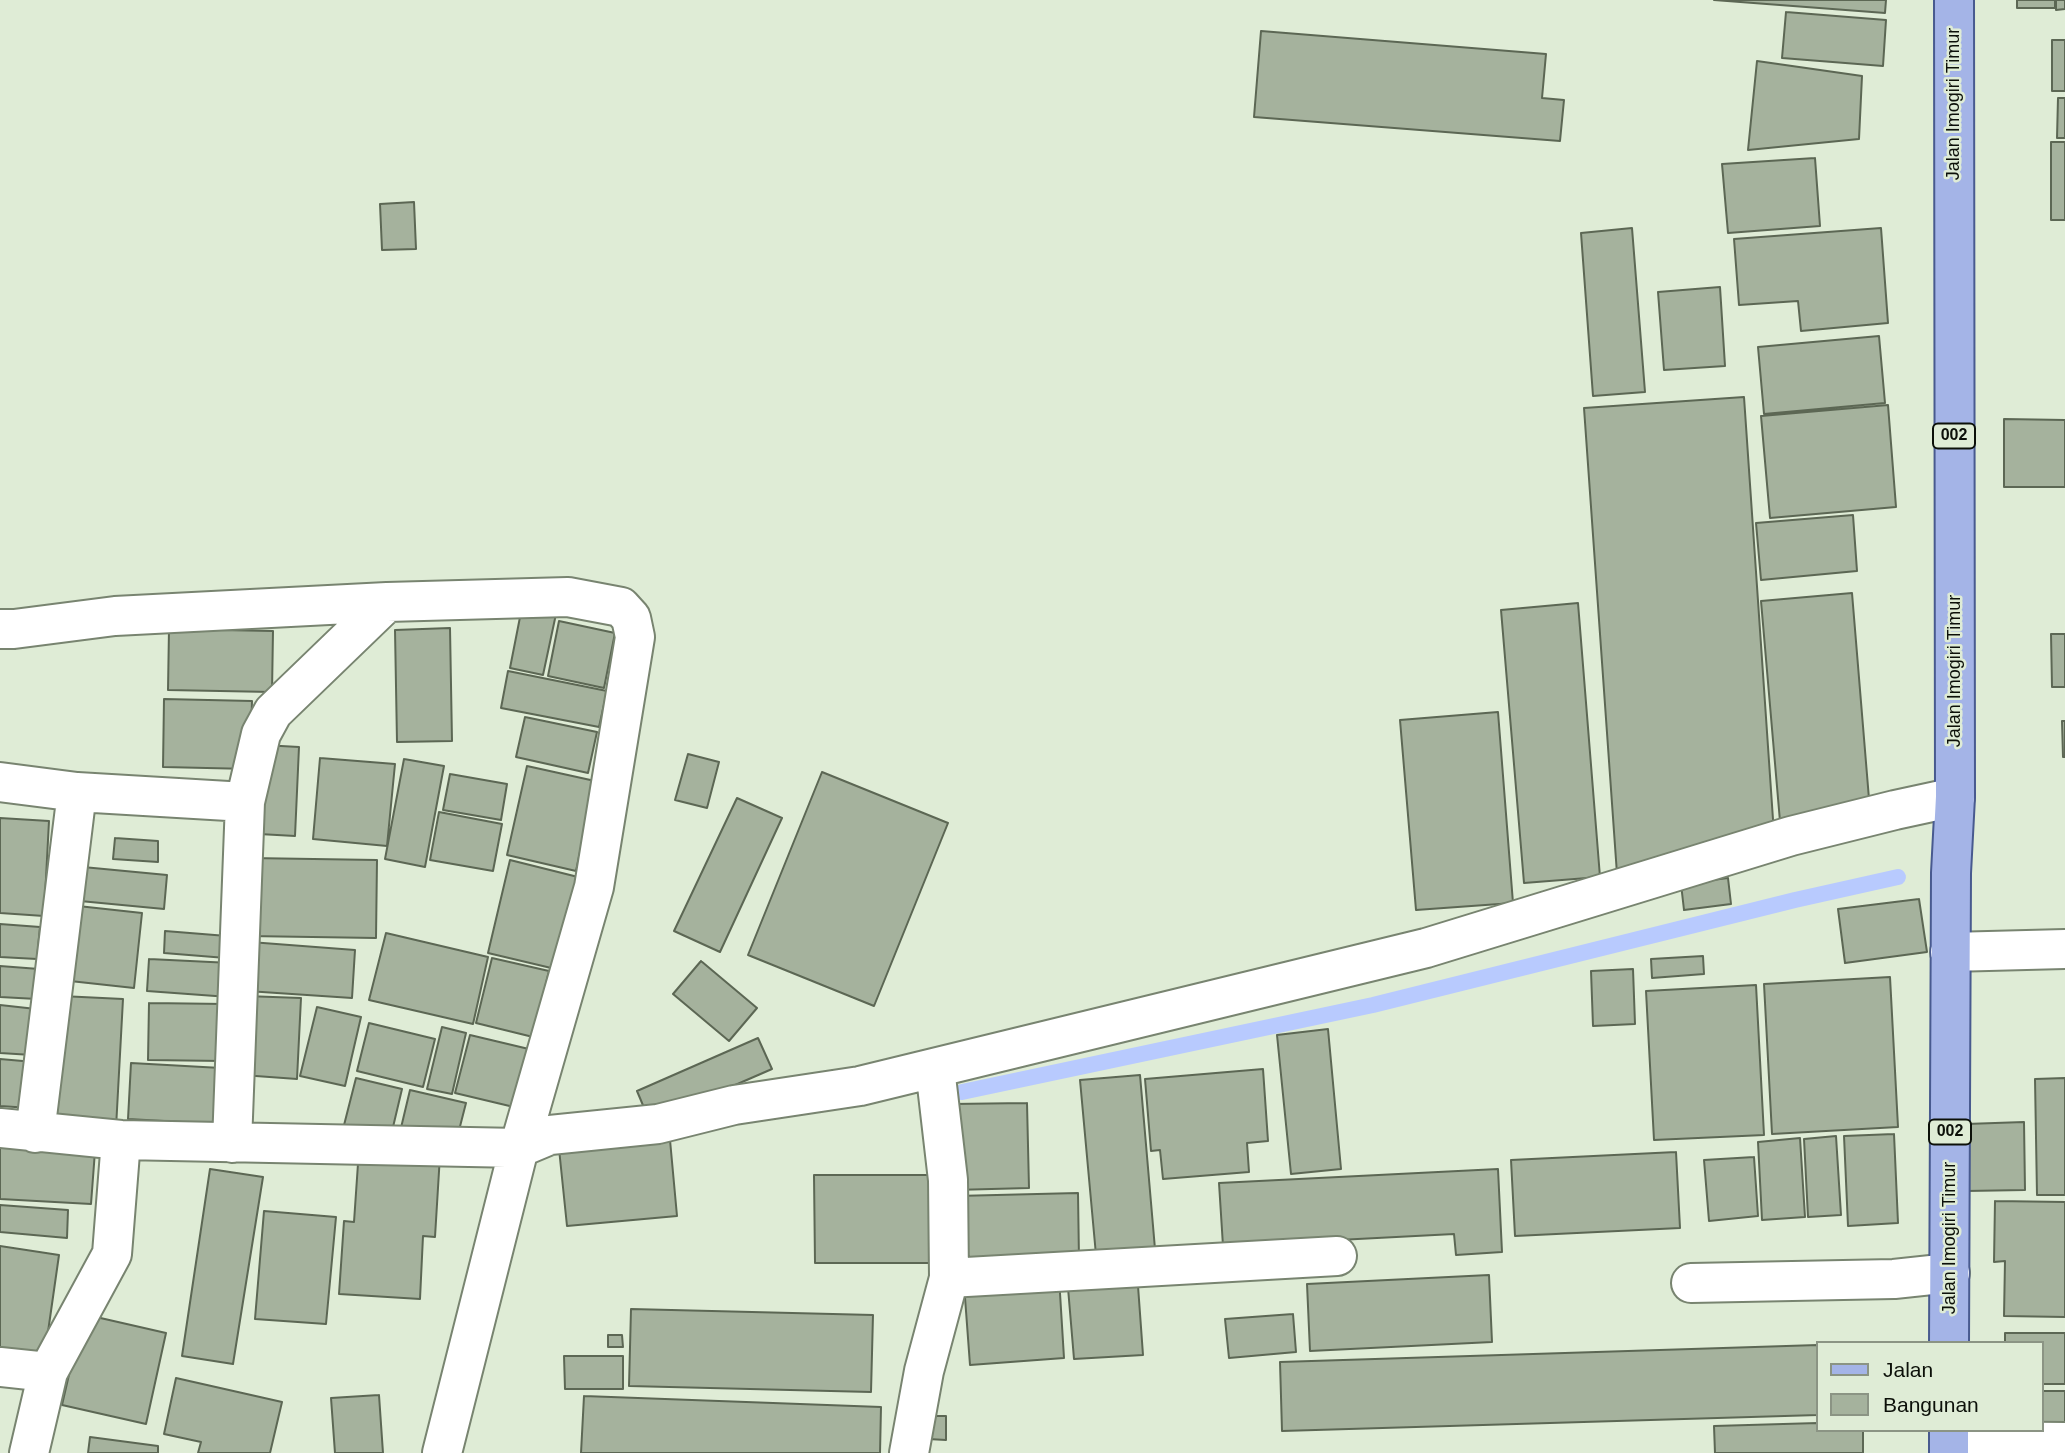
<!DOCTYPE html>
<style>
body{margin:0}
#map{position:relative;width:2065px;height:1453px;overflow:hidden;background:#dfecd6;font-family:Helvetica,sans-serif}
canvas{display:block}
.legend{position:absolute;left:1816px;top:1341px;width:228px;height:91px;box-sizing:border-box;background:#dfecd6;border:2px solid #8b9484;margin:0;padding:9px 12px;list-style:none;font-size:21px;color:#0c1009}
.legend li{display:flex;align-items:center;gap:14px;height:35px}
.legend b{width:35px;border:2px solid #8b9484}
</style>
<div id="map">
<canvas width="2065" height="1453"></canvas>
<ul class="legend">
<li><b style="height:9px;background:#a4b4e7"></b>Jalan</li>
<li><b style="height:19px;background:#a5b29d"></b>Bangunan</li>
</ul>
</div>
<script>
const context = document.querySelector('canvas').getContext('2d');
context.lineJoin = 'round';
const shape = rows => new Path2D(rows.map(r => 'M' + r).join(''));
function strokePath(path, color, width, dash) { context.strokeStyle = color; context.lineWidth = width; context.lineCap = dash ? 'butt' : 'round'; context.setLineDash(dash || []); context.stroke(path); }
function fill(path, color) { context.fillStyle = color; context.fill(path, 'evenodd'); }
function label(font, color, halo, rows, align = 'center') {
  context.font = font + ' Helvetica,sans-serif'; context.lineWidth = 5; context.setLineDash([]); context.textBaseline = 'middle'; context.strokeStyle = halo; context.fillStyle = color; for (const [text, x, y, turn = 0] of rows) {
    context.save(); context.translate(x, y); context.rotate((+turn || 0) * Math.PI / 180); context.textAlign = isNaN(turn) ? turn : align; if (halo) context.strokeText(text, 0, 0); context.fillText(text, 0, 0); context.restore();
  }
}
strokePath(shape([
 [962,1092,1373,1005,1795,900,1898,877]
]), '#b8cafe', 16);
const building = shape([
 [1714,0,1886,0,1885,13,1714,0],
 [2017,0,2055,0,2055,8,2017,8,2017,0],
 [2056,0,2065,0,2065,9,2056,10,2056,0],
 [1786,12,1886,20,1883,66,1782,58,1786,12],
 [1261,31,1546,54,1542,98,1564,100,1560,141,1254,117,1261,31],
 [2052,40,2065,40,2065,91,2052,91,2052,40],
 [1757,61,1862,76,1859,139,1748,150,1757,61],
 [2058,98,2065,98,2065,138,2057,138,2058,98],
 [2051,142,2065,142,2065,220,2051,220,2051,142],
 [1815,158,1820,226,1728,233,1722,164,1815,158],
 [414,202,416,249,382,250,380,204,414,202],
 [1632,228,1645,392,1593,396,1581,233,1632,228],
 [1881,228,1888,323,1801,331,1798,301,1739,305,1734,239,1881,228],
 [1720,287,1725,366,1664,370,1658,292,1720,287],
 [1879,336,1885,403,1764,414,1758,347,1879,336],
 [1744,397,1774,834,1617,874,1584,408,1744,397],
 [1888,405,1896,507,1770,518,1761,416,1888,405],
 [2004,419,2065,420,2065,487,2004,487,2004,419],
 [1853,515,1857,571,1761,580,1756,523,1853,515],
 [1852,593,1870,811,1781,833,1761,601,1852,593],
 [1578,603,1600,877,1524,883,1501,610,1578,603],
 [522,607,556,614,543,675,510,668,522,607],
 [559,621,615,633,604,688,548,676,559,621],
 [450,628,452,741,397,742,395,630,450,628],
 [169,629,273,631,272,692,168,690,169,629],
 [2051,634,2065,634,2065,687,2052,687,2051,634],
 [508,671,607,691,599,727,501,708,508,671],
 [164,699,252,701,250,769,163,767,164,699],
 [1498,712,1513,903,1416,910,1400,720,1498,712],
 [525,717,597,732,588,773,516,757,525,717],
 [2062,721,2065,721,2065,757,2063,757,2062,721],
 [263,745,299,747,295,836,259,834,263,745],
 [688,754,719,762,707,808,675,800,688,754],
 [320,758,395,764,387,846,313,839,320,758],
 [404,759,444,766,425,867,385,859,404,759],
 [527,766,595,781,576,871,507,855,527,766],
 [822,772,948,823,874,1006,748,955,822,772],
 [450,774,507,784,501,820,443,810,450,774],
 [737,798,782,818,720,952,674,931,737,798],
 [439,812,502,824,493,871,430,860,439,812],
 [0,818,49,821,44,916,0,913,0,818],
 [115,838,158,841,158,862,113,859,115,838],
 [250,858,377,860,376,938,248,936,250,858],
 [510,860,590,880,568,972,488,953,510,860],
 [83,867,167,875,164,909,80,901,83,867],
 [1728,878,1731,904,1684,910,1681,884,1728,878],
 [1919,899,1927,952,1845,963,1838,909,1919,899],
 [78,906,142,913,134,988,70,981,78,906],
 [0,924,40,927,37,959,0,957,0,924],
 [165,931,227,936,226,958,164,953,165,931],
 [386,933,488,957,473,1024,369,1000,386,933],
 [250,942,355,950,352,998,247,991,250,942],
 [1703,956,1704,974,1652,978,1651,959,1703,956],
 [492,958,549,971,533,1037,476,1023,492,958],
 [149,959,231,963,229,997,147,991,149,959],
 [701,961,757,1008,729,1041,673,994,701,961],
 [0,966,39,969,37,999,0,997,0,966],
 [1633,969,1635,1024,1593,1026,1591,971,1633,969],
 [1890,977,1898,1127,1772,1134,1764,984,1890,977],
 [1756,985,1764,1135,1654,1140,1646,991,1756,985],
 [61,996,123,999,116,1128,54,1124,61,996],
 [245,996,301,998,297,1079,242,1075,245,996],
 [149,1003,225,1004,223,1061,148,1060,149,1003],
 [0,1005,36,1009,32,1055,0,1053,0,1005],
 [317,1007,361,1017,345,1086,300,1076,317,1007],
 [369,1023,435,1039,423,1087,357,1071,369,1023],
 [442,1027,466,1033,452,1094,427,1089,442,1027],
 [1328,1029,1341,1169,1291,1174,1277,1035,1328,1029],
 [470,1035,533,1050,518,1108,455,1093,470,1035],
 [758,1038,772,1069,650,1122,637,1091,758,1038],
 [0,1059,34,1062,30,1108,0,1106,0,1059],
 [131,1063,221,1068,218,1124,128,1119,131,1063],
 [1263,1069,1268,1141,1247,1143,1249,1172,1163,1179,1160,1150,1151,1151,1145,1079,1263,1069],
 [1140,1075,1155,1249,1096,1255,1080,1080,1140,1075],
 [356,1078,402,1089,389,1144,342,1133,356,1078],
 [2065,1078,2065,1195,2037,1195,2035,1079,2065,1078],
 [410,1090,466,1103,455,1146,400,1132,410,1090],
 [1027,1103,1029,1188,954,1190,952,1104,1027,1103],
 [2024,1122,2025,1190,1966,1191,1966,1124,2024,1122],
 [669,1129,677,1216,567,1226,558,1139,669,1129],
 [1894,1134,1898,1223,1848,1226,1844,1136,1894,1134],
 [1836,1136,1841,1215,1808,1217,1804,1139,1836,1136],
 [1800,1138,1805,1217,1762,1220,1758,1142,1800,1138],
 [0,1146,95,1151,91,1204,0,1199,0,1146],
 [359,1149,440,1155,435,1237,423,1236,420,1299,339,1294,344,1221,354,1222,359,1149],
 [1676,1152,1680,1228,1515,1236,1511,1160,1676,1152],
 [1754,1157,1758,1216,1709,1221,1704,1160,1754,1157],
 [210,1169,263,1177,233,1364,182,1356,210,1169],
 [1498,1169,1502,1252,1456,1255,1454,1234,1223,1246,1219,1183,1498,1169],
 [814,1175,943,1175,943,1263,815,1263,814,1175],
 [1078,1193,1079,1260,958,1264,956,1196,1078,1193],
 [1995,1201,2065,1202,2065,1317,2004,1316,2005,1261,1994,1262,1995,1201],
 [0,1205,68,1210,67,1238,0,1232,0,1205],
 [264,1211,336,1217,326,1324,255,1319,264,1211],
 [0,1246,59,1255,43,1367,0,1361,0,1246],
 [1137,1272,1143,1355,1074,1359,1067,1276,1137,1272],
 [1489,1275,1492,1342,1310,1351,1307,1284,1489,1275],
 [1059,1277,1064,1358,970,1365,964,1284,1059,1277],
 [631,1309,873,1315,871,1392,629,1386,631,1309],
 [83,1314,166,1333,146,1424,62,1405,83,1314],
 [1293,1314,1296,1352,1229,1358,1225,1319,1293,1314],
 [2005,1333,2065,1333,2065,1384,2042,1384,2042,1343,2005,1343,2005,1333],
 [608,1335,622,1335,623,1347,608,1347,608,1335],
 [1818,1345,1818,1415,1282,1431,1280,1362,1818,1345],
 [564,1356,623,1356,623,1389,565,1389,564,1356],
 [176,1378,282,1402,270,1453,198,1453,201,1442,164,1434,176,1378],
 [2042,1391,2065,1391,2065,1441,2042,1430,2042,1391],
 [379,1395,383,1453,335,1453,331,1398,379,1395],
 [584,1396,881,1407,880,1453,581,1453,584,1396],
 [928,1416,946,1416,946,1440,928,1439,928,1416],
 [1818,1423,1818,1430,1863,1430,1863,1453,1715,1453,1714,1426,1818,1423],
 [90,1437,158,1446,158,1453,88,1453,90,1437]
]);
fill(building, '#a5b29d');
strokePath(building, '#5c6754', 2);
const minor = shape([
 [0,629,14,629,115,616,387,602,568,597,621,607,631,618,635,637,594,887,519,1148,442,1453],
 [0,782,77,792,245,802],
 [1950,952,2065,949],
 [0,1128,121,1140,519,1148,550,1135,658,1124,734,1105,860,1086,1426,948,1791,836,1895,810,1955,797],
 [35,1133,77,792],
 [232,1143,245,802,261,734,273,712,387,602],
 [949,1278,1337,1256],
 [1691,1283,1894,1279,1950,1273],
 [0,1367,48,1372],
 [1949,1441,2065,1442],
 [29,1453,48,1372,112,1254,121,1140],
 [909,1453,924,1371,949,1278,948,1180,935,1068]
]);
const primary = shape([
 [1949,1343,1951,873,1955,797,1954,0],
 [1949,1453,1949,1430]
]);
strokePath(minor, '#788470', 42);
strokePath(primary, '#485a8f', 42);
strokePath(minor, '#fff', 38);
strokePath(primary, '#a4b4e7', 38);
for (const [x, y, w] of [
 [1954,436,42],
 [1950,1132,42]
]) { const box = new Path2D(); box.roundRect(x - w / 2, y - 12.5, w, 25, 5); context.fillStyle = '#dfecd6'; context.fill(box); strokePath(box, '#0c1009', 2); }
label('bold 16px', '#0c1009', null, [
 ["002",1954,436],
 ["002",1950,1132]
]);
label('18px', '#0c1009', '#dfecd6', [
 ["Jalan Imogiri Timur",1954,104,-90],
 ["Jalan Imogiri Timur",1955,671,-90],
 ["Jalan Imogiri Timur",1950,1238,-90]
]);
</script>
